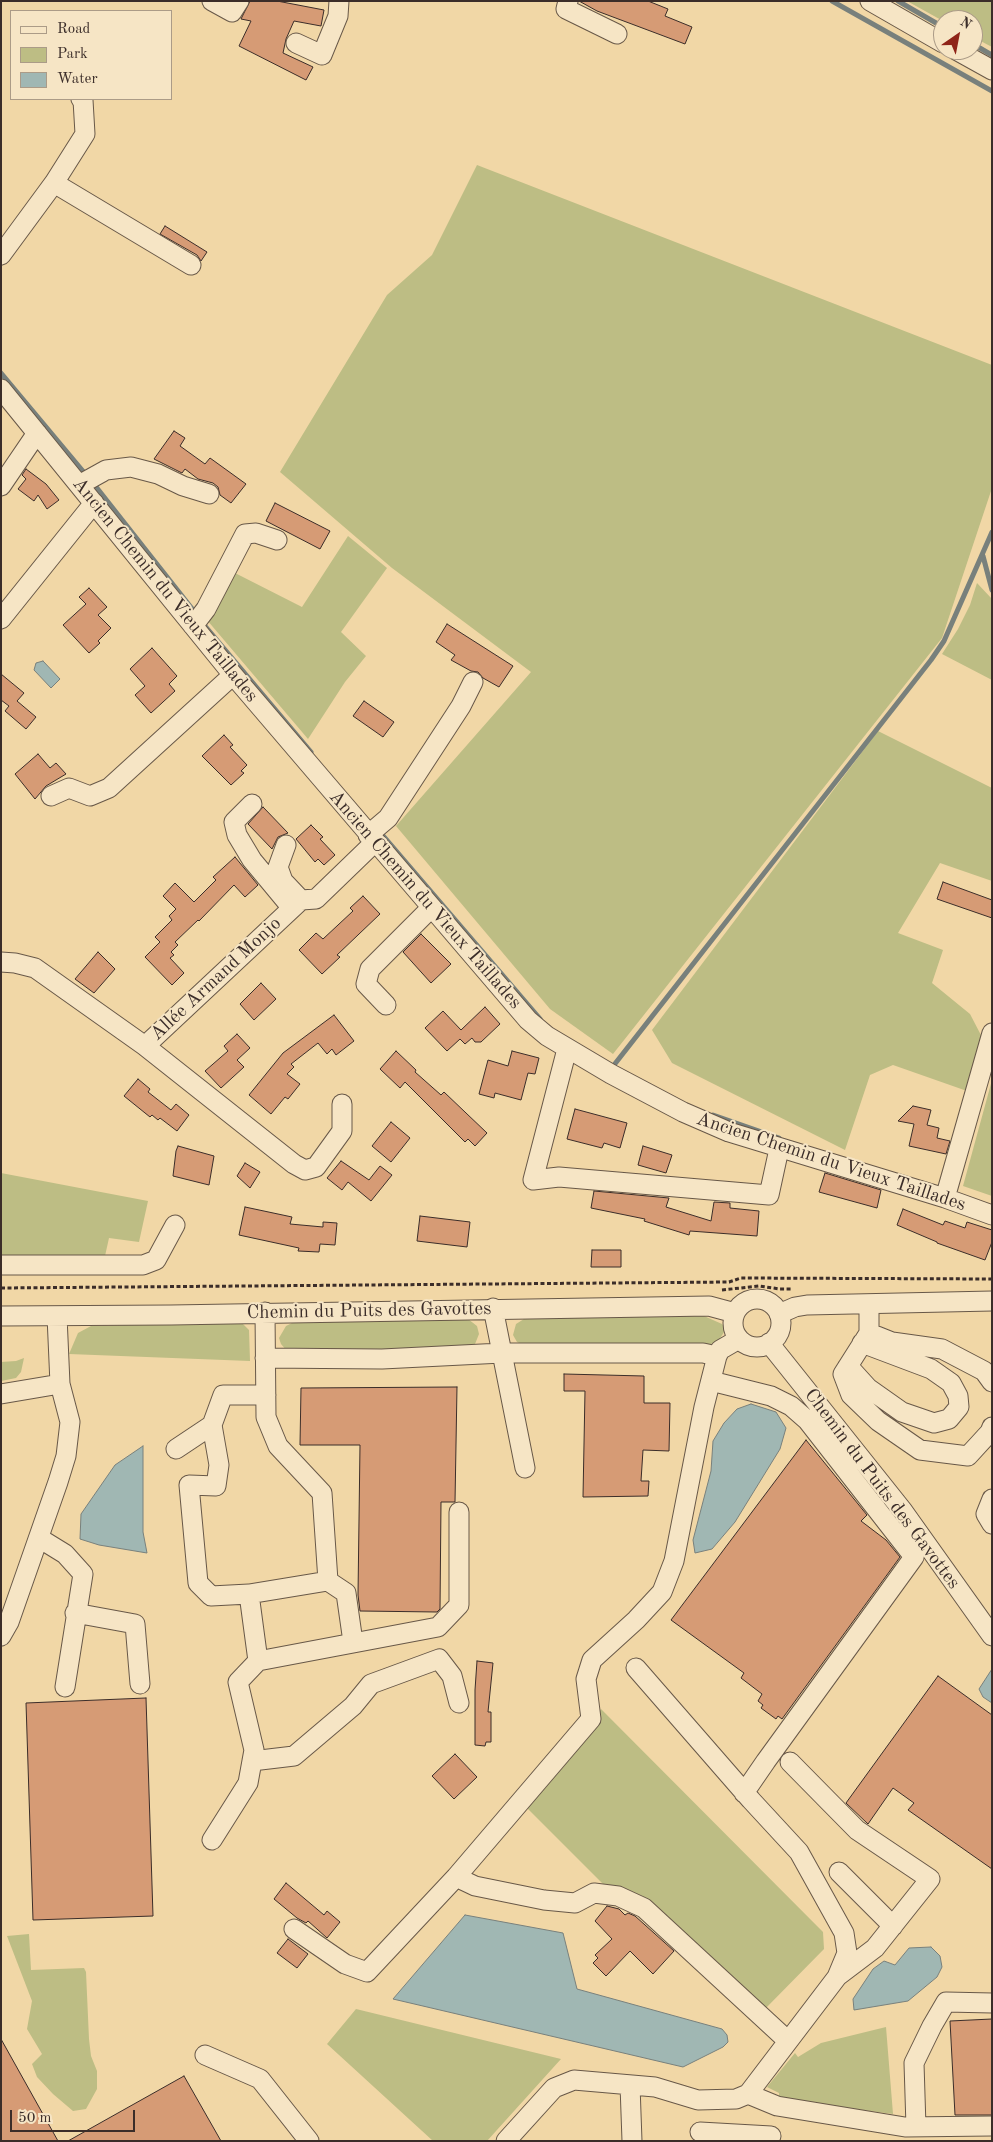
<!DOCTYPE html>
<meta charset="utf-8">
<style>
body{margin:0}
#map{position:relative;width:993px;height:2142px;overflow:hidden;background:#f1d7a6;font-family:"Old Standard TT",serif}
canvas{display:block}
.frame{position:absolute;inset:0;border:2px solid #3b2d29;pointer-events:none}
.legend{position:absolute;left:10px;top:10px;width:162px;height:90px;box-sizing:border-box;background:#f6e5c5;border:1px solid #ab9b87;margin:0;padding:6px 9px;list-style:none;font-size:15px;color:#3b2d29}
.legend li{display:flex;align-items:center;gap:10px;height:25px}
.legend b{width:25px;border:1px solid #ab9b87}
.north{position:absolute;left:933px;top:10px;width:50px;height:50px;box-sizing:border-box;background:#f6e5c5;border:1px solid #ab9b87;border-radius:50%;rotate:33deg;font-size:14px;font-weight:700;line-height:20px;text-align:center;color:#3b2d29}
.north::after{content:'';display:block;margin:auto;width:18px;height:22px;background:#8f2418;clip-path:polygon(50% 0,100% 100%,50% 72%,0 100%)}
.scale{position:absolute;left:10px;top:2110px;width:125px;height:22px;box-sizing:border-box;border:2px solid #3b2d29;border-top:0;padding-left:6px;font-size:15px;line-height:18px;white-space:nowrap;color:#3b2d29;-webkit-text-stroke:4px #f6e5c5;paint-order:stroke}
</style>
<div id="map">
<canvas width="993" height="2142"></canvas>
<div class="frame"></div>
<ul class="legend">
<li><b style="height:6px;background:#f6e5c5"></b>Road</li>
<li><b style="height:14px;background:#bdbd84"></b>Park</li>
<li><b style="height:14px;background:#a0b7b3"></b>Water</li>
</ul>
<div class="north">N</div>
<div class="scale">50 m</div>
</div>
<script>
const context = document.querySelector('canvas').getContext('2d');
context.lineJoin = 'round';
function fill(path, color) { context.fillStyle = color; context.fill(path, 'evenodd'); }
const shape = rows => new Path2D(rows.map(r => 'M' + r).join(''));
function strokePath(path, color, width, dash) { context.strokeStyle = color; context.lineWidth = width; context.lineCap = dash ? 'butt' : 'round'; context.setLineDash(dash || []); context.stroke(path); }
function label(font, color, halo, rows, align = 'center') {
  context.font = font + ' "Old Standard TT",serif'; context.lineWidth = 4; context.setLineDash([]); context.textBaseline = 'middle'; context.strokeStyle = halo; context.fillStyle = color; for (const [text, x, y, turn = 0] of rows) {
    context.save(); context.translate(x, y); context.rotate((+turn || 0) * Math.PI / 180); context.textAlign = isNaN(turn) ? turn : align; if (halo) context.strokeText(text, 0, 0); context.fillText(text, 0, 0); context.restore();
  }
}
fill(shape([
 [907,1,992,1,992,47,973,37,973,20,943,21],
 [477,165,992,365,992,488,942,638,613,1054,550,1009,396,826,531,672,392,568,280,472,387,295,432,255],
 [348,536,387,568,341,632,366,656,345,682,308,739,207,620,235,573,302,607],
 [977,583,992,599,992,680,942,654,958,629,970,605],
 [878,731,992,788,992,881,940,863,898,933,943,950,932,983,970,1014,983,1039,967,1091,893,1065,870,1075,845,1150,672,1063,652,1030],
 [992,1080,992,1196,963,1186],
 [1,1173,148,1201,139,1242,109,1238,105,1256,1,1258],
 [540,1316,704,1316,722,1324,726,1329,719,1340,711,1344,528,1347,517,1342,513,1335,516,1324,524,1319],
 [468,1319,477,1326,479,1334,475,1344,468,1349,287,1351,281,1344,279,1338,286,1326,296,1321],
 [229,1322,242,1323,249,1330,250,1361,69,1354,78,1333,91,1326],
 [24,1358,21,1372,16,1378,1,1381,1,1362,16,1361],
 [601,1709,823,1932,824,1949,764,2010,609,1890,525,1806,595,1720],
 [29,1934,31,1970,84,1968,86,1972,89,2039,91,2056,97,2071,97,2089,86,2109,73,2111,53,2094,37,2077,32,2064,42,2054,27,2029,32,2001,7,1936],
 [356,2009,561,2059,487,2141,433,2141,327,2044],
 [886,2027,893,2114,779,2099,779,2093,767,2087,795,2053,798,2057,821,2043]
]), '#bdbd84');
const water = shape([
 [43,661,60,679,51,688,34,670,36,663,43,661],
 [751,1404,776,1412,786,1428,780,1449,735,1522,712,1549,695,1553,693,1540,711,1471,713,1441,724,1423,737,1409,751,1404],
 [143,1446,143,1532,147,1553,99,1545,80,1539,81,1514,115,1465,143,1446],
 [992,1669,992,1703,983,1697,979,1689,992,1669],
 [465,1915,563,1933,577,1989,722,2029,727,2035,728,2042,723,2047,683,2067,393,1999,465,1915],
 [931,1947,940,1956,942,1967,937,1977,908,2001,854,2010,853,1999,873,1969,884,1961,895,1965,909,1948,931,1947]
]);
fill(water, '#a0b7b3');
strokePath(water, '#78807c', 1);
strokePath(shape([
 [832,1,992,91],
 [898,1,943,27],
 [973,44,992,55],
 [1,373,87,476],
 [93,483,197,615],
 [983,556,992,590],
 [205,626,311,752],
 [378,830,540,1019],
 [614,1065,931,660,944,641,992,532],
 [713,1115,779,1138]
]), '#78807c', 5);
const building = shape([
 [250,1,277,1,324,10,321,26,294,21,286,39,283,53,313,67,306,80,239,46,251,21,241,19,250,1],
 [579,1,648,1,668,9,665,16,692,27,685,44,597,11,579,1],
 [165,226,207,252,201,261,197,255,160,234,165,226],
 [174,431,185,438,180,446,205,464,210,458,246,484,231,503,220,495,218,487,213,483,198,479,185,469,182,473,154,459,174,431],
 [26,469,46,484,59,500,47,509,38,495,34,501,18,489,26,479,22,475,26,469],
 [275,503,330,531,320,549,266,521,275,503],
 [89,588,107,607,98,615,111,628,98,641,100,643,89,653,63,625,86,604,79,597,89,588],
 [447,624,513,666,499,687,483,678,478,672,471,671,451,660,455,655,436,642,447,624],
 [152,648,177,676,169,684,175,691,151,713,135,695,145,686,130,669,152,648],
 [1,674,24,693,17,701,36,717,26,729,5,711,9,706,1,700,1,674],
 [364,701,394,722,383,737,353,716,364,701],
 [224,735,233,745,230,747,247,765,241,771,244,773,231,785,202,756,224,735],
 [38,754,50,768,56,763,66,774,46,786,35,799,15,774,38,754],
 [263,807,288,833,278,837,272,849,248,824,263,807],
 [311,825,323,837,320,839,335,855,324,865,318,859,315,862,296,839,311,825],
 [235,857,258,885,245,897,234,885,199,921,198,920,175,942,178,945,171,952,174,955,170,958,184,973,172,985,145,957,160,942,155,937,172,920,169,916,176,909,163,896,175,883,194,902,216,880,213,877,235,857],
 [943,882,992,900,992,918,937,899,943,882],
 [363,896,380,914,337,955,340,957,322,974,299,950,316,933,323,939,353,911,350,908,363,896],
 [421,934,451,964,431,983,403,952,421,934],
 [98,952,115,969,94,993,75,979,98,952],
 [261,983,276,999,254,1020,240,1004,261,983],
 [485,1007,500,1024,481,1042,475,1042,472,1038,465,1044,460,1039,447,1051,425,1028,443,1011,461,1030,485,1007],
 [334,1015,354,1041,336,1055,332,1049,327,1054,318,1043,291,1064,294,1067,287,1074,300,1084,288,1099,285,1097,271,1114,249,1095,283,1053,334,1015],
 [237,1034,250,1048,237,1060,244,1067,221,1088,205,1071,228,1051,224,1046,237,1034],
 [396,1051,416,1070,415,1072,441,1095,444,1092,487,1133,475,1146,468,1139,465,1142,405,1082,400,1088,380,1069,396,1051],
 [512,1051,539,1058,535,1074,528,1073,521,1100,495,1093,494,1098,479,1094,488,1060,508,1066,512,1051],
 [138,1079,150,1089,148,1092,171,1110,176,1104,189,1115,177,1131,160,1118,158,1120,152,1115,150,1117,124,1096,138,1079],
 [913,1106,931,1110,927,1125,939,1128,937,1138,950,1141,946,1154,909,1146,914,1124,898,1121,913,1106],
 [575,1109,627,1123,620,1148,604,1143,602,1148,567,1139,575,1109],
 [391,1122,410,1138,391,1162,372,1146,391,1122],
 [178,1146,214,1156,209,1185,173,1176,176,1151,178,1146],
 [643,1146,672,1155,666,1173,638,1165,643,1146],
 [341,1161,369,1180,380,1166,392,1175,371,1201,348,1182,342,1190,327,1178,341,1161],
 [245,1163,260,1172,250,1188,237,1176,245,1163],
 [825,1173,881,1190,877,1208,819,1192,825,1173],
 [594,1191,669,1198,666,1207,711,1221,714,1202,730,1203,730,1208,759,1211,757,1236,690,1231,689,1235,644,1221,645,1219,591,1208,594,1191],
 [245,1207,292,1217,290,1224,323,1227,323,1222,337,1223,335,1245,320,1244,319,1252,298,1251,299,1248,239,1235,245,1207],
 [903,1209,943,1225,945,1221,965,1228,967,1222,992,1230,992,1242,985,1260,937,1243,937,1242,897,1225,903,1209],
 [420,1216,470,1222,467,1247,417,1241,420,1216],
 [592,1250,621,1250,621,1267,591,1267,592,1250],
 [564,1374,644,1376,644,1403,670,1403,669,1451,643,1450,641,1481,649,1481,648,1496,583,1497,585,1391,564,1391,564,1374],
 [457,1387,455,1502,441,1502,440,1609,437,1612,360,1611,358,1595,360,1445,300,1445,301,1388,457,1387],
 [806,1440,867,1515,861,1521,886,1540,900,1557,782,1719,778,1716,776,1719,761,1708,763,1705,758,1701,762,1694,741,1678,744,1673,671,1620,806,1440],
 [477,1661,493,1663,488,1712,491,1712,491,1742,486,1742,485,1746,475,1745,475,1690,477,1661],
 [938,1676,992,1715,992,1869,908,1810,914,1803,893,1788,868,1824,846,1803,938,1676],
 [146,1698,153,1916,33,1920,26,1703,146,1698],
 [455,1754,477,1777,454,1799,432,1776,455,1754],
 [286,1883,324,1915,327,1911,340,1922,327,1938,308,1921,306,1923,297,1918,274,1899,286,1883],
 [607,1906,619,1909,625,1915,628,1913,635,1916,674,1951,653,1974,630,1951,606,1976,593,1963,598,1958,595,1955,612,1939,595,1921,607,1906],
 [288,1939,308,1954,297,1968,277,1953,288,1939],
 [992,2019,992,2115,955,2115,950,2021,992,2019],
 [1,2039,58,2141,1,2141,1,2039],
 [184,2076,221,2141,68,2141,184,2076]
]);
fill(building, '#d69b75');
strokePath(building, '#3b2d29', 1);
const minor = shape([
 [212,1,232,12,239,1],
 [568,1,566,9,617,34],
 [870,1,943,43],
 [296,43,322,55,338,16,339,1],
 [956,50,992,70],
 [54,183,191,265],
 [1,255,54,183,85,134,83,100,81,99],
 [1,389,233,675,528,1020,547,1036,611,1074,683,1112,729,1132,945,1198,992,1215],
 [79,485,106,470,131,467,158,474,183,486,209,494],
 [1,486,37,433],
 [1,619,94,503],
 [193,626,206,609,245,534,256,533,277,540],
 [51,796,69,788,90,796,109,788,233,675],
 [252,804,234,822,237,835,252,860,286,901],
 [368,835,388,818,461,706,473,682],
 [286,845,278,867,283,881,301,900,316,899,375,842],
 [1,962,15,963,35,968,145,1046,301,900],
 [386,1005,366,984,370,969,431,908],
 [145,1046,294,1164,305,1170,316,1167,342,1131,342,1104],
 [567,1049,533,1180,559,1177,769,1195,779,1149],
 [945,1198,992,1033],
 [1,1265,143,1265,156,1260,175,1225],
 '733 1323a24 24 0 1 1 48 0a24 24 0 1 1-48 0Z',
 [869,1304,869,1333,843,1374,851,1395,878,1421,920,1450,968,1456,990,1432,992,1427],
 [493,1308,525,1468],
 [779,1314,795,1307,807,1305,992,1301],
 [1,1316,171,1315,709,1306,735,1313],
 [877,1336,892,1342,942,1349,984,1371,992,1382],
 [769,1343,903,1511,992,1636],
 [265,1358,382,1359,502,1353,703,1353,717,1356],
 [848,1366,868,1388,902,1412,934,1423,949,1419,959,1407,958,1396,951,1383,931,1369,862,1343],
 [711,1381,771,1396,791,1406,807,1420,914,1557,766,1761,744,1793],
 [1,1394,60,1384,57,1316],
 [212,1425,219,1465,216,1486,189,1485,198,1583,211,1596,249,1594],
 [176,1449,212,1425,223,1395,266,1395],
 [992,1499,986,1514,992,1524],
 [39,1538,65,1554,83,1574,65,1687],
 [328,1581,346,1593,353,1642],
 [75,1613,135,1624,140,1684],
 [1,1636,9,1622,58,1482,66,1456,70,1422,60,1384],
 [258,1661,249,1594,328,1581,322,1493,278,1446,266,1417,265,1312],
 [252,1761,294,1756,353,1706,371,1684,439,1659,452,1676,459,1703],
 [790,1762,857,1830,930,1879,875,1948,838,1976],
 [212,1840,248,1783,254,1750,238,1682,258,1661,438,1627,459,1605,459,1512],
 [839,1872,893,1926],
 [456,1877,475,1886,544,1900,575,1903,594,1893,618,1896,644,1908,788,2041],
 [294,1929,345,1964,367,1972,456,1877,591,1719,586,1679,592,1660,636,1620,662,1592,674,1561,704,1407,717,1356,720,1350,739,1339],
 [205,2055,260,2079,309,2141],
 [630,2085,632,2141],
 [748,2094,777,2106,905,2127,992,2126],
 [916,2127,914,2063,932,2026,946,2002,992,2003],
 [700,2132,771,2136],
 [506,2141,554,2088,574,2080,655,2087,698,2100,736,2099,748,2094,837,1977,847,1953,844,1933,799,1852,751,1800,636,1668]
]);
strokePath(minor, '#685848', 21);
strokePath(shape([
 [1,1288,729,1282,741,1278,992,1279],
 [722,1290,759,1286,780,1289,792,1289]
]), '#3b2d29', 3, [4, 2.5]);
strokePath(minor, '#f6e5c5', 19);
label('19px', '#3b2d29', '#f6e5c5', [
 ["Ancien Chemin du Vieux Taillades",165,590,51],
 ["Ancien Chemin du Vieux Taillades",425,900,49],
 ["Allée Armand Monjo",216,979,-43],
 ["Ancien Chemin du Vieux Taillades",831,1162,18],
 ["Chemin du Puits des Gavottes",369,1311,-1],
 ["Chemin du Puits des Gavottes",882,1489,53]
]);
</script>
